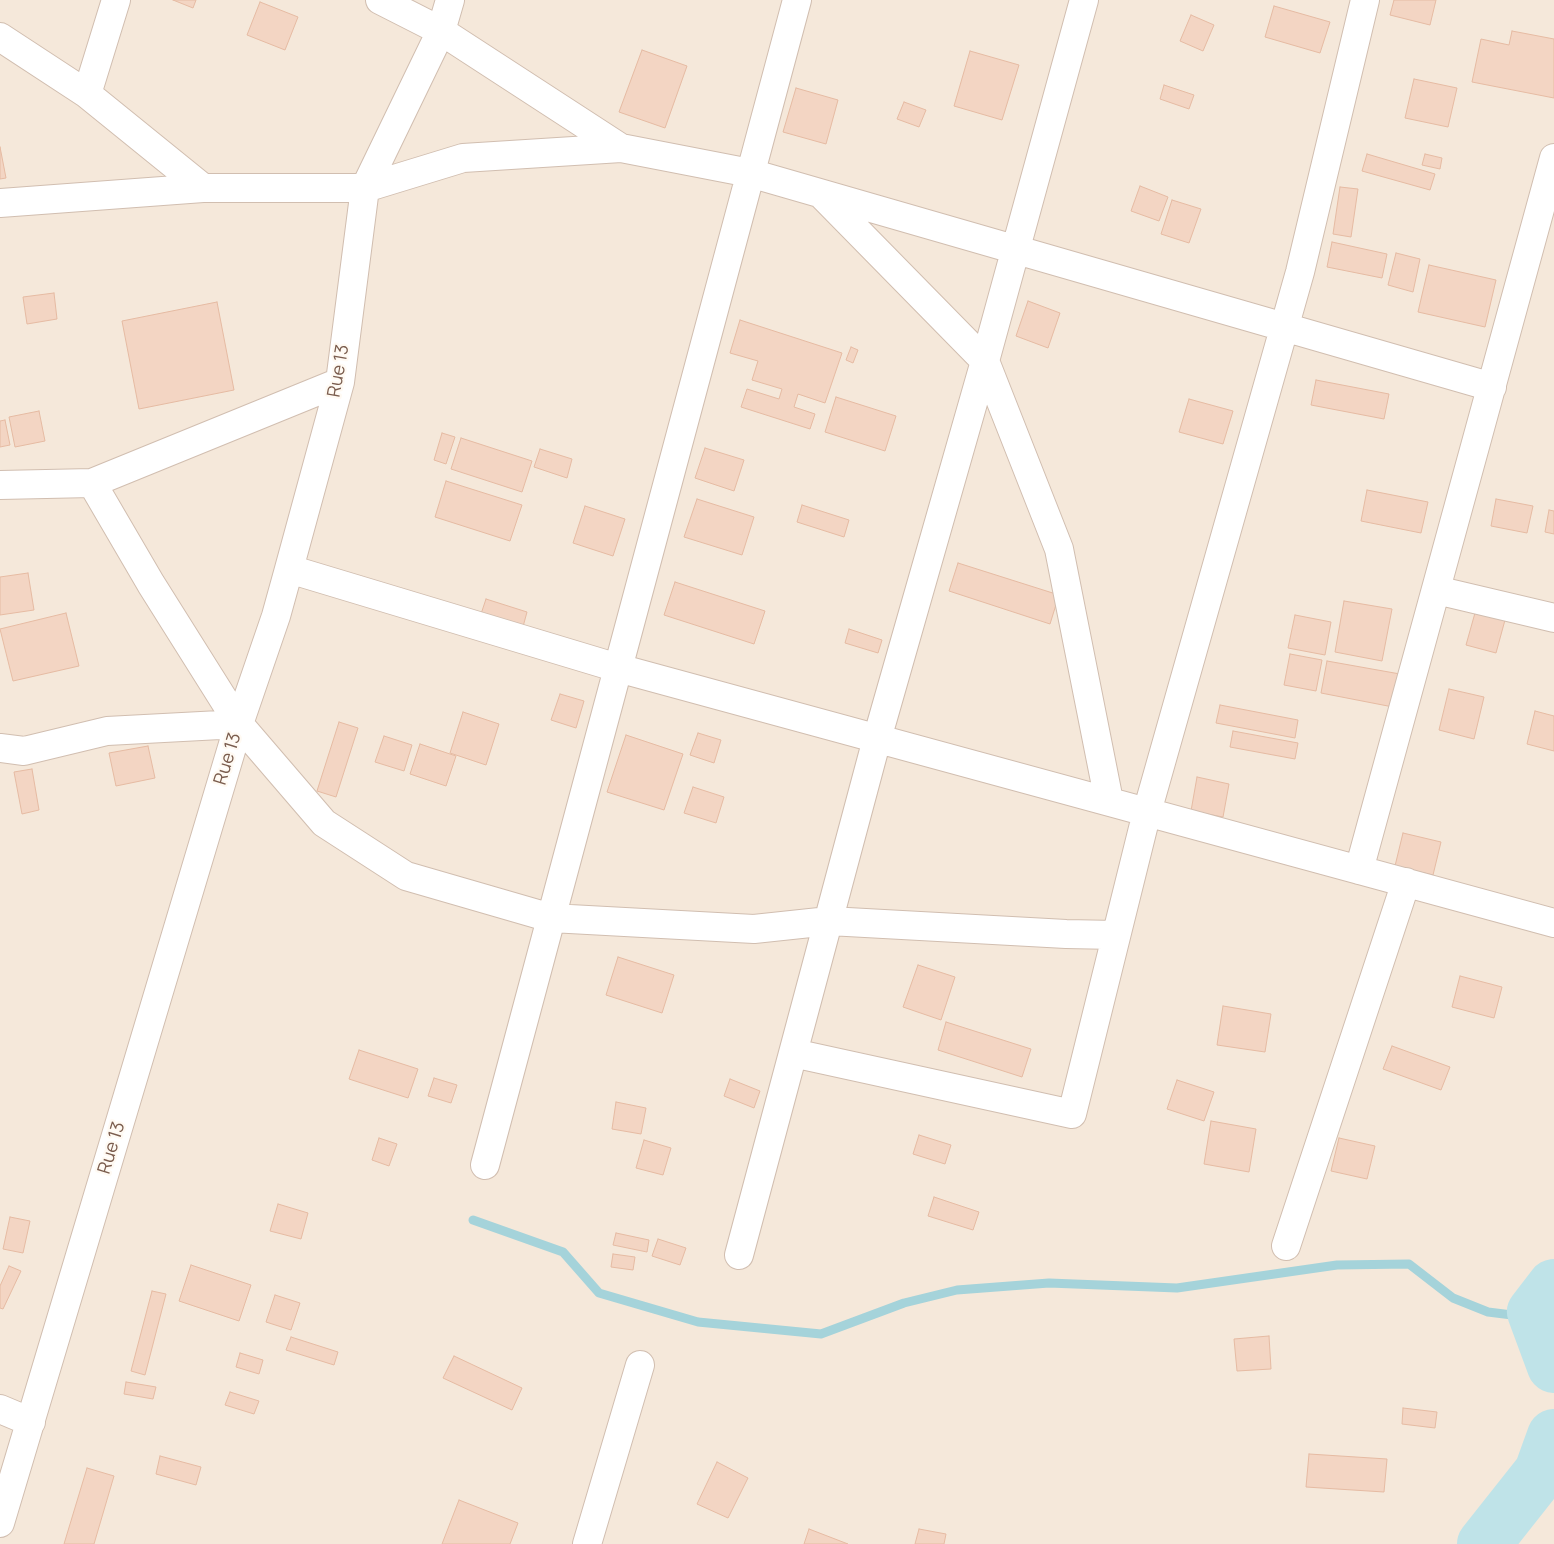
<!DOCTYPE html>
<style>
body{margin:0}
canvas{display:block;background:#fdf6ec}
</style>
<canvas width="1554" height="1544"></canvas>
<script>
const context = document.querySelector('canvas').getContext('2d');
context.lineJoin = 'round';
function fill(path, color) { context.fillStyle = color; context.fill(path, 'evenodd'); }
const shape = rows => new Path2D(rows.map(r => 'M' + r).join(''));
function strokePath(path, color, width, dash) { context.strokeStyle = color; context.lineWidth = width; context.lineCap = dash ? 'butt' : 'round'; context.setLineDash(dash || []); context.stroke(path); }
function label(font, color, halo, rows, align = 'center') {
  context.font = font + ' Manrope,sans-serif'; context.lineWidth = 4.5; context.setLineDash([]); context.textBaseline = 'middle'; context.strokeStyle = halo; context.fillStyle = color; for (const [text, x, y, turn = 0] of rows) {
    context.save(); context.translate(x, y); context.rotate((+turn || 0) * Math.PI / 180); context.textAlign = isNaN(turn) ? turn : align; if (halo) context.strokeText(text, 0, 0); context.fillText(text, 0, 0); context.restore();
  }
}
fill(shape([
 [0,0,1554,0,1554,1544,0,1544]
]), '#f5e8da');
strokePath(shape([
 [473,1220,563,1252,599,1293,698,1322,821,1334,904,1303,957,1290,1049,1283,1177,1288,1337,1265,1409,1264,1453,1298,1488,1312,1536,1318]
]), '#a5d3da', 9);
strokePath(shape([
 [1554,1286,1534,1312,1554,1366],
 [1484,1544,1541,1472,1554,1436]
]), '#bfe3e8', 54);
const building = shape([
 [173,0,196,0,193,8,173,0],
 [1394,0,1436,0,1430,25,1390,15,1394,0],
 [260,2,298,17,285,50,247,35,260,2],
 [1274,6,1330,22,1320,53,1265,37,1274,6],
 [1191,15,1214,25,1203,51,1180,41,1191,15],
 [1512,31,1554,39,1554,98,1472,82,1481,39,1509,45,1512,31],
 [642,50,687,66,665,128,619,112,642,50],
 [970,51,1019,65,1002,120,954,106,970,51],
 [1414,79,1457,88,1448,127,1405,118,1414,79],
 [1164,85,1194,95,1189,109,1160,99,1164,85],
 [796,88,838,100,826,144,783,132,796,88],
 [904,102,926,110,919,127,897,119,904,102],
 [0,147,6,178,0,179,0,147],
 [1367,154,1435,174,1430,190,1362,171,1367,154],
 [1425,154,1442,158,1440,169,1422,165,1425,154],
 [1140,186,1168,197,1159,221,1131,211,1140,186],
 [1340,187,1358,189,1351,237,1333,234,1340,187],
 [1172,200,1201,209,1189,243,1161,234,1172,200],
 [1332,242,1387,254,1382,278,1327,267,1332,242],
 [1396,253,1420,259,1413,292,1388,285,1396,253],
 [1429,265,1496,280,1485,327,1418,312,1429,265],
 [54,293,57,319,27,324,23,297,54,293],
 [1028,301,1060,313,1048,348,1016,336,1028,301],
 [217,302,234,390,139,409,122,321,217,302],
 [740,320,842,353,825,403,798,394,794,407,815,414,810,429,741,407,747,389,779,399,782,389,752,380,758,361,730,353,740,320],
 [851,347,858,350,853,363,846,360,851,347],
 [1316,380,1389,394,1384,419,1311,405,1316,380],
 [836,397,896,416,885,451,825,432,836,397],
 [1189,399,1233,411,1223,444,1179,432,1189,399],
 [39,411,45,441,15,447,9,417,39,411],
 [5,420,10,445,0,447,0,421,5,420],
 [442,433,455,437,446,464,434,460,442,433],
 [461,438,532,461,522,492,451,469,461,438],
 [705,448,744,460,734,491,695,478,705,448],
 [540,449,572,459,567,478,534,467,540,449],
 [446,481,522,505,510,541,435,517,446,481],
 [1367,490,1428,502,1421,533,1361,521,1367,490],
 [697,499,754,517,742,555,684,537,697,499],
 [1496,499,1533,506,1527,533,1491,526,1496,499],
 [802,505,849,520,844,537,797,522,802,505],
 [585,506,625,519,613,556,573,543,585,506],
 [1549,510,1554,511,1554,534,1545,532,1549,510],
 [958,563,1059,595,1050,624,949,591,958,563],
 [28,573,34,610,0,615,0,577,28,573],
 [675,582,765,611,754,644,664,615,675,582],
 [486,599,527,612,521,634,479,620,486,599],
 [1344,601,1392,609,1382,661,1335,652,1344,601],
 [66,613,79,666,13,681,0,629,66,613],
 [1475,613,1505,620,1496,653,1466,645,1475,613],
 [1295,615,1331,622,1325,655,1288,648,1295,615],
 [849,629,882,640,878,653,845,643,849,629],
 [1290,654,1322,660,1316,691,1284,685,1290,654],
 [1327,661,1400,674,1393,707,1321,693,1327,661],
 [1449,689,1484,697,1474,739,1439,730,1449,689],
 [560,694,584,701,576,728,551,720,560,694],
 [1220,705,1298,720,1295,738,1216,723,1220,705],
 [1535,711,1554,716,1554,751,1527,744,1535,711],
 [463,712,499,724,486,765,450,753,463,712],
 [339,722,358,728,336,797,317,791,339,722],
 [1233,731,1298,743,1295,759,1230,747,1233,731],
 [698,733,721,740,714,763,690,755,698,733],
 [626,735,683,754,664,810,607,792,626,735],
 [384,736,412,745,404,771,375,762,384,736],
 [420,744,456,756,446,786,410,774,420,744],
 [148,746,155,778,116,786,109,753,148,746],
 [32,769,39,810,22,814,14,772,32,769],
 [1197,777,1229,784,1223,817,1191,811,1197,777],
 [693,787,724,797,716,823,684,813,693,787],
 [1403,833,1441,842,1433,875,1395,866,1403,833],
 [618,957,674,975,662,1013,606,995,618,957],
 [918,965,955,977,941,1020,903,1007,918,965],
 [1460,976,1502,987,1494,1018,1452,1007,1460,976],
 [1223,1006,1271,1014,1265,1052,1217,1045,1223,1006],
 [946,1022,1031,1049,1022,1077,938,1050,946,1022],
 [1392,1046,1450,1067,1441,1090,1383,1069,1392,1046],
 [359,1050,418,1069,408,1098,349,1079,359,1050],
 [434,1078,457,1085,451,1103,428,1096,434,1078],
 [730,1079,760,1091,754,1108,724,1096,730,1079],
 [1177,1080,1214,1092,1204,1121,1167,1109,1177,1080],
 [616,1102,646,1108,641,1134,612,1129,616,1102],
 [1211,1121,1256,1129,1249,1172,1204,1164,1211,1121],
 [919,1135,951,1145,945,1164,913,1154,919,1135],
 [379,1138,397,1144,389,1166,372,1160,379,1138],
 [1339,1138,1375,1146,1367,1179,1331,1171,1339,1138],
 [644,1140,671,1148,663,1175,636,1168,644,1140],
 [934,1197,979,1212,973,1230,928,1216,934,1197],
 [278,1204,308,1213,301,1239,270,1231,278,1204],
 [10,1217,30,1221,23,1253,3,1249,10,1217],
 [616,1233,649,1240,647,1252,613,1245,616,1233],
 [658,1239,686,1248,680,1265,652,1256,658,1239],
 [613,1254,635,1257,633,1270,611,1267,613,1254],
 [191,1265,251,1285,239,1321,179,1301,191,1265],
 [9,1266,21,1271,3,1309,0,1308,0,1286,9,1266],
 [152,1291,166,1294,145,1375,131,1371,152,1291],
 [275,1295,300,1303,291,1330,266,1322,275,1295],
 [1269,1336,1271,1369,1237,1371,1234,1339,1269,1336],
 [291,1337,338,1352,334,1365,286,1350,291,1337],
 [240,1353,263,1360,259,1374,236,1367,240,1353],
 [454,1356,522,1388,512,1410,443,1378,454,1356],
 [126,1382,156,1387,153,1399,124,1394,126,1382],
 [230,1392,259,1401,254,1414,225,1405,230,1392],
 [1403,1408,1437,1412,1435,1428,1402,1424,1403,1408],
 [1309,1454,1387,1459,1384,1492,1306,1487,1309,1454],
 [160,1456,201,1467,196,1485,156,1474,160,1456],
 [717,1462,748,1478,728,1518,697,1504,717,1462],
 [87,1468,114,1476,94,1544,64,1544,87,1468],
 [459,1500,518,1523,510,1544,442,1544,459,1500],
 [809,1529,848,1544,804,1544,809,1529],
 [919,1529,946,1534,944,1544,915,1544,919,1529]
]);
fill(building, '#f3d5c3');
strokePath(building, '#e6bba3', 1);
const minor = shape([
 [380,0,441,31,621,148,750,173,1492,387],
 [0,37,87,94,203,188,365,188,463,158,621,148],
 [87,94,116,0],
 [823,196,985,361,1059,549,1109,801],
 [0,203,203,188],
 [92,483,151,584,239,724,324,823,406,876,551,918,754,929,829,921,1066,934,1116,935],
 [0,485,92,483,340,382],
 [289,569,618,668,1554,923],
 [1436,590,1554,618],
 [0,748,24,751,107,731,239,724],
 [1359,870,1554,158],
 [793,1053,1072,1114,1147,812,1300,272,1365,0],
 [485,1165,797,0],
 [1286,1246,1406,882],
 [739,1255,877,739,985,361,1084,0],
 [0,1409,31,1422],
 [0,1523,239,724,276,616,289,569,340,382,365,188,441,31,450,0],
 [587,1544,640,1365]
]);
strokePath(minor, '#d1beb0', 30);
strokePath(minor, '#fff', 28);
label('18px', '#7a5c4d', '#fffaf3', [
 ["Rue 13",339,371,-80],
 ["Rue 13",228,759,-73],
 ["Rue 13",112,1148,-73]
]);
</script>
